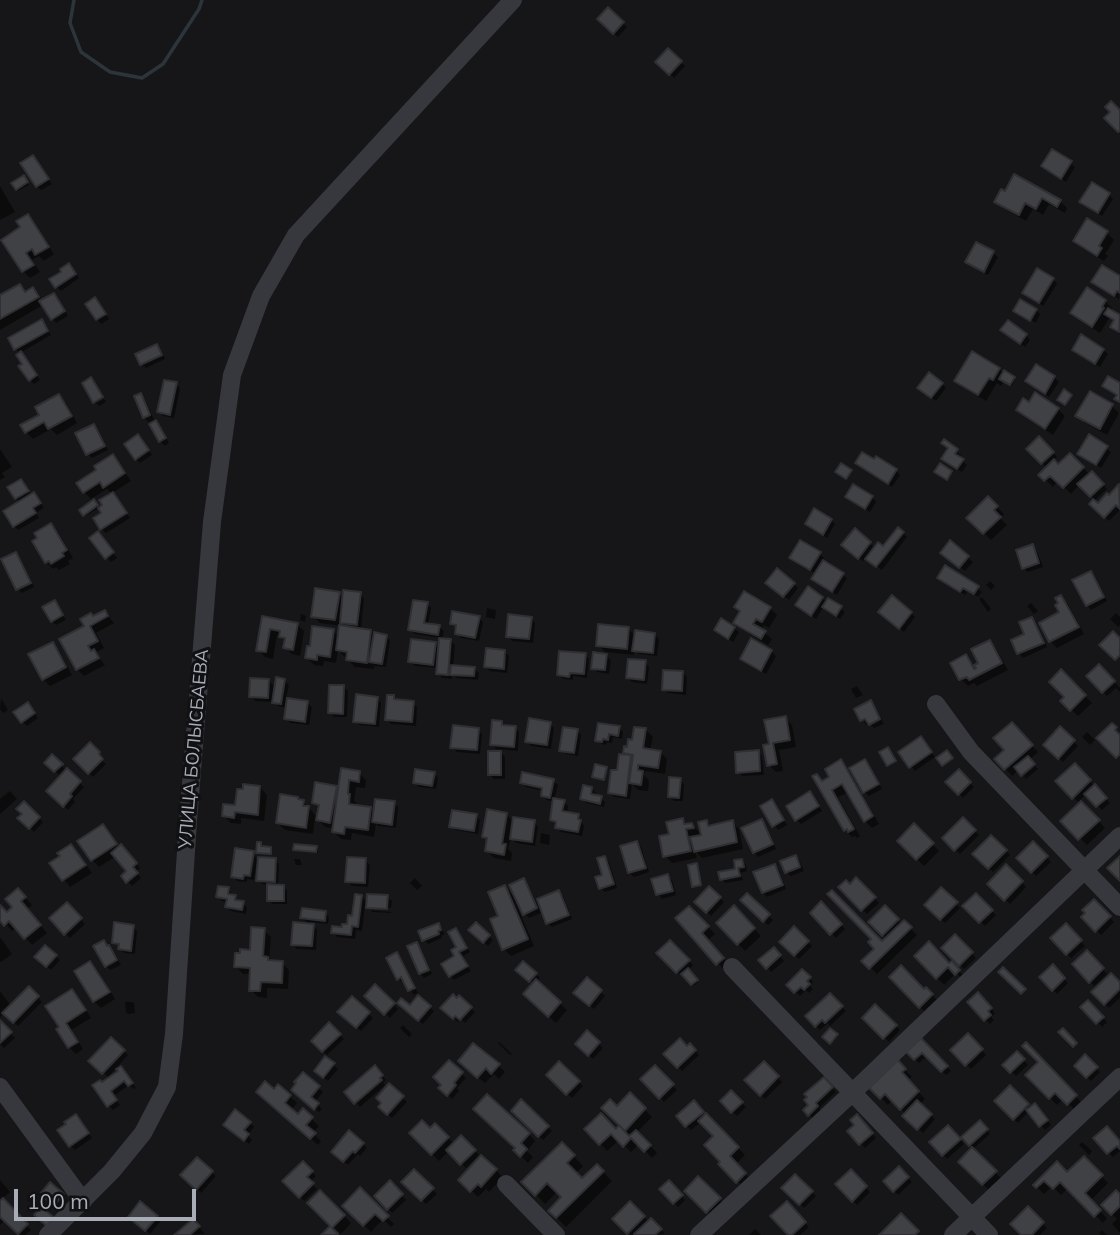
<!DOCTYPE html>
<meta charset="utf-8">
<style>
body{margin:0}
#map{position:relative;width:1120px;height:1235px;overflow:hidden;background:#161618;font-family:Mulish,sans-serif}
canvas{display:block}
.scale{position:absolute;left:14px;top:1189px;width:182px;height:32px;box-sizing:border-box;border:4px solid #a8adb8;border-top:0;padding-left:9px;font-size:21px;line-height:24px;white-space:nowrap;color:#a8adb8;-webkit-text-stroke:5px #111113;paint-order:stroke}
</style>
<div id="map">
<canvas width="1120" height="1235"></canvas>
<div class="scale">100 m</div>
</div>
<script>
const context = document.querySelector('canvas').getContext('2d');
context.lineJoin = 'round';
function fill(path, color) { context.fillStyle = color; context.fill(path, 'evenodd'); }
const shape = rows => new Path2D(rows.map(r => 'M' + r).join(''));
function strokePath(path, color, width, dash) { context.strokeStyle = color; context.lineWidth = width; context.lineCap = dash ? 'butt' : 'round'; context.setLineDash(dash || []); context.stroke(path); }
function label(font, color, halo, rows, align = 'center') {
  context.font = font + ' Mulish,sans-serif'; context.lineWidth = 6; context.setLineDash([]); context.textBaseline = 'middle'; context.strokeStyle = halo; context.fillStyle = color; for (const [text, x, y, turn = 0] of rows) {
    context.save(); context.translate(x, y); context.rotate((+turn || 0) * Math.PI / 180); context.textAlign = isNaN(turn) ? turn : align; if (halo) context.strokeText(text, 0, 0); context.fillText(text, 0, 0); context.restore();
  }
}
fill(shape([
 [608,10,627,27,618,37,599,19],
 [668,50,685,66,674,78,657,62],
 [1053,151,1075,167,1066,182,1043,166],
 [37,161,52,184,41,190,37,186],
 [1014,176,1060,201,1067,208,1065,213,1049,204,1043,215,1033,209,1026,221,1003,208,996,201,1005,193],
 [25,179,29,185,18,191,17,189],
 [0,186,15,212,0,220],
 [1108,194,1113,199,1102,216,1086,206],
 [27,216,34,223,54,254,44,261,39,256,32,260,40,272,30,278,23,271,22,228],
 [1087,220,1107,233,1114,240,1105,254,1108,256,1104,261,1082,248,1075,241],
 [977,244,993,253,998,257,988,275,972,266,968,262],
 [73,270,79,278,61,291,57,287,63,272],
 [1120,278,1119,299,1098,286],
 [1053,279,1057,284,1043,306,1024,293],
 [19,286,27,293,33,289,43,301,58,299,68,316,56,323,43,305,0,330,0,295,1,296],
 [95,299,109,319,101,324,97,319],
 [1105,301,1112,308,1110,311,1120,317,1120,333,1112,326,1116,321,1110,317,1100,333,1080,320,1073,313],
 [1036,310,1040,314,1036,323,1018,312],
 [41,321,51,335,20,353,25,358,40,380,34,384,30,380,21,354,16,349],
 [1007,334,1026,335,1030,340,1025,347],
 [157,346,161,350,165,359,146,368,141,364],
 [1103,350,1108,354,1100,367,1078,354],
 [973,353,999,369,1004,374,1014,378,1015,380,1012,386,1004,381,1001,386,997,383,986,401,963,387,956,380],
 [1054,377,1059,382,1049,397,1027,381],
 [176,384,180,388,174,418,163,416,159,411],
 [942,384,946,388,936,401,923,392],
 [1090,393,1112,406,1119,413,1107,435,1085,423,1078,416],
 [141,395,145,399,154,420,148,422,144,417],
 [59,396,66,403,77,423,57,435,51,429,33,439,26,432],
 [104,399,106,402,99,406,96,403],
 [1030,404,1058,409,1065,416,1053,435,1025,417,1018,410],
 [156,422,160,427,169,443,165,446,160,441],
 [94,426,98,430,108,450,92,458,88,454],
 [1089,437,1111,452,1101,468,1084,458],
 [1039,439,1057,457,1053,461,1058,466,1070,455,1090,475,1092,473,1107,489,1094,501,1098,505,1109,497,1119,487,1120,488,1120,510,1109,521,1091,504,1095,500,1080,484,1071,494,1058,481,1053,487,1041,475,1047,468,1028,449],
 [142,441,152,455,140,463,136,459],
 [944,442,961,455,959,458,967,465,962,472,947,463,950,449],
 [0,449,12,467,2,473,5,477,0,480],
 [112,457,119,463,131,481,112,493,130,518,106,533,102,529,105,505,112,494,107,489,91,499,84,492,98,470],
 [862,467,896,471,900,475,892,487],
 [25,485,32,496,38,499,44,508,36,513,39,518,18,530,14,526,20,503,16,498],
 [847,497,872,497,876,502,870,512],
 [988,498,1004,514,1000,518,1007,525,991,540,969,518],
 [94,502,98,508,86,516,81,510],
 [831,520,835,524,827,538,807,524],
 [51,525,58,532,73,558,68,561,70,564,59,570,56,567,53,569,46,562],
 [855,531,875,548,883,549,903,533,907,537,882,570,867,558,863,561,848,549],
 [91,538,102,538,117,558,111,562],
 [951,543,973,562,965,571,947,557],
 [1033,546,1037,551,1043,567,1028,572,1023,568],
 [16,554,20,558,34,587,22,593,18,589],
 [820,554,824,558,822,561,847,578,837,595,813,579,816,574,796,562,792,558],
 [1091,573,1095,577,1107,601,1091,610,1087,605],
 [990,581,995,586,991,590,986,585],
 [943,582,977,588,982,592,978,597,968,591,965,595],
 [794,584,798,588,789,600,772,587],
 [339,593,344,599,360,594,364,598,361,630,386,636,390,641,386,667,374,666,374,669,355,667,348,660,348,657,345,657,338,650,336,663,324,661,323,666,314,665,307,658,333,630,339,637,341,626,320,623,313,616],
 [982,597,991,609,988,612,979,599],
 [1061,597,1068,604,1084,634,1057,648,1050,641,1061,613],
 [822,598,827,602,840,608,845,612,840,619,824,606,816,619,801,609],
 [54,602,66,620,56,625,52,621],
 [1031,603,1038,611,1034,614,1027,606],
 [427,604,431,608,428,625,439,627,444,631,442,640,451,641,455,645,453,667,474,668,479,673,478,680,456,678,452,674,452,679,442,678,438,673,438,668,415,666,410,661,435,643,440,649,441,638,415,634,410,630],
 [487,608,496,610,495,619,486,617],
 [770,608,777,615,769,628,764,625,761,630,772,639,768,645,742,629,736,622,742,612],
 [105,612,114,623,96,633,104,648,95,653,105,665,84,676,77,669,86,627,94,618],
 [911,613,915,617,904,632,885,616],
 [1116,613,1120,617,1120,625,1118,627,1110,619],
 [301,614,306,616,305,622,300,620],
 [263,618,297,624,304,631,300,656,292,654,285,647,286,642,280,636,277,635,273,659,265,657,258,650],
 [479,618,483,622,479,641,461,638,457,633,456,627,452,623],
 [531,618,535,623,533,643,512,641,508,636],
 [1032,619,1036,623,1047,647,1023,658,1019,653,1013,641,1026,635],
 [734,628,739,632,733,642,716,630],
 [628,629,636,636,654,634,659,639,657,656,639,654,634,650,634,655,605,652,598,645],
 [752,641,771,651,776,656,766,674,746,663,742,659],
 [989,642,996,649,1008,670,977,686,974,683,968,686,961,679,953,663,966,657,975,667,980,663],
 [52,644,59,651,72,675,50,686,43,679],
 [505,652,509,656,507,673,490,671,486,667],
 [585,655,589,659,587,678,573,676,573,680,563,679,559,675],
 [606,655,611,660,609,674,597,672,593,668],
 [645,662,649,667,647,684,632,682,628,678],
 [1099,666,1120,688,1120,692,1116,688,1107,696,1088,676],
 [1061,672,1092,703,1078,716,1062,701,1067,697],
 [683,673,687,677,686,695,668,693,664,689],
 [284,680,289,685,286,699,307,703,312,707,309,725,290,723,286,718,287,708,278,706,273,702,255,701,251,696,269,681,276,688],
 [857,686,863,695,856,698,851,689],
 [344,687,348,691,347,717,334,717,329,712],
 [394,697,398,701,413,702,417,707,416,726,391,724,387,720],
 [1,698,8,710,3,713,0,709],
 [377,698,381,703,379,727,359,725,355,721],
 [870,703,875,707,884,724,874,728,869,723,866,725,856,710],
 [32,709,38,718,27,726,23,722],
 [785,718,792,725,796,747,779,750,783,771,776,772,769,765,771,745],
 [501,723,506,727,515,728,519,732,518,751,496,749,491,744],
 [550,724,554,728,551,749,531,746,527,741],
 [619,728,623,732,622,739,613,737,612,743,607,742,606,745,602,744,597,740],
 [1060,729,1078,746,1063,762,1045,745],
 [478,730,482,734,480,754,457,752,452,747],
 [577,730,581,735,578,756,566,754,561,750],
 [646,730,653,737,650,751,660,752,667,759,665,774,645,771,644,775,649,780,648,791,638,790,632,784,630,799,614,797,610,793,619,772,628,757,624,753],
 [1019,731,1038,752,1012,776,997,759,1007,750],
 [1087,732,1095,740,1090,745,1082,737],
 [925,743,935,757,915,771,900,753],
 [90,744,103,758,101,760,106,764,93,777,75,759],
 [758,752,762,756,764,775,742,776,738,772],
 [501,753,505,757,505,779,494,779,490,775],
 [52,757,84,787,73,799,75,802,68,810,48,791,61,777,47,763],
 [865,761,869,765,882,789,869,796,858,787,879,824,872,828,865,821,849,792,838,797,860,836,857,838,855,836,852,837,845,830,817,776,824,782,832,778,841,762,848,770],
 [1075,765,1110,803,1102,810,1086,794,1078,802,1058,781],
 [1035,766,1038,769,1026,779,1024,776],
 [343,770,359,773,366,780,365,788,356,787,354,801,357,803,356,807,370,809,375,814,394,803,398,807,396,828,378,826,376,824,374,837,352,833,351,840,341,839,334,832,335,829,325,827,315,817,313,834,285,830,278,823,300,801,303,802,318,818,320,809,314,803,336,787,340,791],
 [959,772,974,787,963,798,948,782],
 [434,774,438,778,436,789,419,787,415,783],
 [680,780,684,784,683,801,674,801,669,796],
 [553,781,558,785,554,800,564,802,568,806,567,814,578,816,582,820,582,823,584,826,582,836,561,832,551,820,555,802,547,800,542,796,544,791,526,787,522,782],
 [260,787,267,795,264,821,241,818,241,824,231,823,224,816],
 [592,789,596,793,595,797,601,798,605,802,604,807,586,803,582,799],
 [10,791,17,799,0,814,0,799],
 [814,797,822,811,801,824,797,820],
 [772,801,787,825,778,830,762,807],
 [24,803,43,822,34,832,20,818,24,814],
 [1081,803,1105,828,1087,845,1063,821],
 [506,814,514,822,534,822,538,827,535,846,516,843,511,837,508,849,512,853,511,861,494,858,487,851,488,841,484,836],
 [476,816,480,820,478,834,455,830,451,826],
 [683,820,688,825,692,824,703,836,707,821,712,827,732,822,739,829,743,849,702,858,695,851,697,858,672,863,665,856,671,835],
 [963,820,979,835,960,854,944,838],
 [761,821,766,826,776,849,758,857,754,852],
 [103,826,120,848,125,851,140,868,136,872,141,878,132,886,123,876,129,871,116,856,99,867,92,860],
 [914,826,939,851,924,866,899,841],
 [541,833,550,835,549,845,540,843],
 [991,837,1010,855,993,872,975,854],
 [637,843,641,847,649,872,634,877,630,873,622,848],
 [1033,843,1051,862,1036,876,1018,858],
 [71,846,78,853,92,873,70,887,52,864,62,857],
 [316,848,318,849,318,853,296,851,295,849],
 [253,853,257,859,275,860,279,864,278,886,283,886,287,891,287,904,273,904,268,900,268,885,262,884,258,880,259,868,256,868,254,880,247,879,247,882,237,881,233,876],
 [796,857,800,862,804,871,791,876,786,872],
 [605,858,609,862,617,888,605,892,600,888,604,876],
 [294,859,300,859,302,865,296,865],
 [365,860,370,865,368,887,352,886,347,881],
 [742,860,746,865,747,871,740,873,743,880,726,883,721,879,720,874,739,870,737,868],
 [775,866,779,870,786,889,767,897,763,892],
 [1006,867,1026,887,1010,904,989,884],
 [667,876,672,880,676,895,662,899,658,894],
 [415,878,422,886,417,890,410,883],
 [856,880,879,903,867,914,840,887,850,886],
 [523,881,528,885,541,913,529,918,525,914],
 [505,887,512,894,534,946,511,956,504,949,500,917],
 [709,888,724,902,711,916,696,902],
 [228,889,232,894,232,896,235,897,247,907,246,914,231,911,227,907,228,902,222,901,217,896],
 [941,889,960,908,945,923,926,905],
 [558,892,563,896,572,919,552,927,548,923],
 [747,895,773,920,768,925,742,900],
 [976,895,996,915,985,926,965,906],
 [361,896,368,903,387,897,392,901,391,908,370,906,370,909,365,905,362,931,356,930,355,939,337,937,333,932,349,926,354,918],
 [25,897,32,905,27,909,47,933,32,945,17,928,12,931,0,918,0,908,8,914,15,908,8,899],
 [1094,901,1114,922,1101,935,1083,917],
 [67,904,85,924,70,938,51,918],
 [821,904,845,929,836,938,812,913],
 [885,907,902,925,904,922,917,935,877,974,864,961,887,939,870,922],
 [689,908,715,934,707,941,730,966,725,971,678,918],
 [734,908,761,936,745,951,718,923],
 [371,910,391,912,391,913,372,912],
 [325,913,329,917,328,924,310,922,317,930,316,950,297,949,292,944,310,925,302,918],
 [476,924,493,940,488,946,471,930],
 [438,925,445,934,441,936,442,938,428,944,424,940],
 [133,926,137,931,135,954,124,953,120,949,120,947,114,942],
 [1066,926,1085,946,1071,958,1052,938],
 [794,929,812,946,799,959,782,942],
 [264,930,271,937,269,960,282,963,289,970,288,989,267,988,267,998,258,997,251,990,252,974,243,974,236,967,251,951],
 [455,930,460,934,470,952,462,957,471,971,454,980,450,976,459,947],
 [0,937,12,954,1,962,0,961],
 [955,937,976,958,964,969,943,948],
 [670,942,693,965,688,970,698,982,694,986,684,974,682,976,659,953],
 [417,944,421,948,432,974,424,978,420,973],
 [45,947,60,960,51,970,37,957],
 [108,947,113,951,121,965,110,970,106,966],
 [774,949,784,961,771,972,767,967],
 [1087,952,1107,974,1094,986,1074,964],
 [396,954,401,959,418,993,414,995,405,982,403,983,399,979],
 [916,956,950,965,952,964,966,978,964,980,956,973,944,985],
 [90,963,97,970,115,999,101,1008,94,1001],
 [1053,967,1068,983,1057,994,1041,977],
 [802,971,813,982,810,986,813,989,809,993,806,990,800,996,789,985],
 [522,974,536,974,540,978,537,982,567,1010,556,1023,525,994,534,984],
 [891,977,924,991,926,989,939,1002,927,1014],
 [587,980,605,996,594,1009,580,997],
 [1120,985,1120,998,1109,1008,1094,992],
 [375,987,398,1009,390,1018,367,996],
 [29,988,42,1002,18,1026,5,1013,0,1017,0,991,11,1006],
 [72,991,79,998,91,1018,71,1030,83,1049,76,1054,69,1047,58,1030],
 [830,995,846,1011,830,1026,828,1023,820,1030,807,1016],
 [978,995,995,1013,991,1017,994,1020,990,1024,969,1003],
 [418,997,434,1011,423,1024,403,1007,410,1007],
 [459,997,475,1012,465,1023,461,1019,458,1022,443,1008],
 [352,998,373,1018,361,1031,340,1012],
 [125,1002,132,1002,134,1003,135,1013,128,1014,126,1012],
 [1088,1003,1107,1022,1102,1027,1083,1007],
 [875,1007,900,1030,889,1042,864,1018],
 [0,1022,15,1038,4,1048,0,1044],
 [329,1025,344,1039,327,1055,313,1041],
 [403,1025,412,1034,409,1037,400,1028],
 [587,1033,603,1048,593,1059,577,1044],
 [968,1036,986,1055,971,1069,953,1050],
 [111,1039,128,1055,108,1077,91,1061],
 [921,1040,951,1071,946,1075,927,1056,919,1063,908,1052],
 [499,1042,512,1054,510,1055,498,1043],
 [1026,1044,1082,1103,1075,1110,1063,1099,1057,1105,1027,1075,1040,1062],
 [690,1045,699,1055,682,1071,666,1054,687,1048],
 [1017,1053,1028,1065,1016,1076,1005,1065],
 [1085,1057,1100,1072,1091,1081,1076,1066],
 [449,1062,466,1078,457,1088,459,1091,452,1099,441,1088],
 [764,1063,782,1082,765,1099,746,1080],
 [898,1063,912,1077,907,1080,925,1099,919,1105,935,1119,923,1133,905,1116,906,1114,892,1100,888,1105,871,1088],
 [333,1064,338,1069,328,1081,320,1075],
 [559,1064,583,1086,572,1098,548,1075],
 [498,1065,505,1072,499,1079,494,1074,485,1083,467,1068],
 [655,1067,677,1090,664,1102,643,1079],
 [375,1068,386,1080,383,1083,385,1085,360,1107,346,1092],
 [120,1071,125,1072,136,1088,134,1089,129,1085,114,1096,120,1105,113,1110,109,1106,102,1084],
 [303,1074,323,1092,315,1102,322,1109,319,1112,297,1094],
 [824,1079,836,1092,819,1108,821,1111,813,1119,805,1110,811,1105],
 [389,1085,407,1102,392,1118,380,1107],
 [279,1086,297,1103,291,1110,298,1117,303,1111,319,1126,313,1133,321,1141,318,1145,265,1099],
 [1010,1087,1031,1108,1039,1109,1051,1125,1045,1130,1029,1111,1018,1123,996,1101],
 [731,1092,746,1107,737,1116,722,1101],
 [630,1095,652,1117,637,1132,657,1153,652,1158,639,1144,631,1152,619,1140,607,1151,587,1129,616,1131,622,1125,617,1108],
 [521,1102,552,1131,543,1140,513,1111],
 [694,1103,745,1155,736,1164,752,1181,745,1188,721,1164,715,1136,701,1122,691,1130,678,1116],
 [483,1116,529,1134,535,1141,527,1151,533,1157,528,1163,515,1150,517,1148],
 [857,1116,876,1138,865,1148,850,1131,857,1125],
 [80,1121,92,1138,75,1150,70,1146],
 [250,1123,254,1127,248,1135,252,1140,249,1144,230,1129],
 [980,1123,990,1134,972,1150,1002,1179,990,1191,960,1162,973,1148,964,1137],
 [435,1125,454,1144,461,1137,479,1155,466,1168,449,1151,439,1161,411,1133,430,1131],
 [948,1127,964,1144,947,1159,932,1142],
 [1096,1139,1120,1143,1120,1151,1113,1157],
 [1082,1142,1092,1151,1089,1155,1079,1145],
 [363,1144,367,1148,360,1156,358,1154,348,1165,337,1156],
 [562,1144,583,1166,575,1174,582,1181,597,1166,612,1181,566,1227,550,1211,564,1197,558,1191,545,1204,524,1182],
 [481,1157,503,1177,489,1192,486,1189,478,1197,460,1180],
 [1084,1158,1108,1183,1090,1201,1107,1218,1103,1223,1068,1188,1061,1195,1052,1186,1044,1194,1035,1185,1057,1164,1067,1174],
 [197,1159,216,1176,201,1193,182,1175],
 [303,1163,316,1176,310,1182,317,1189,304,1201,284,1181],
 [899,1168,912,1182,898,1195,885,1181],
 [414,1171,437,1194,426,1204,404,1182],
 [851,1172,870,1192,857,1205,838,1184],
 [795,1176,816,1196,804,1208,784,1188],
 [698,1179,724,1204,712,1216,686,1191],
 [0,1180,10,1192,2,1199,31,1230,25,1235,21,1235,6,1219,0,1225],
 [389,1183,406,1200,392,1213,376,1196],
 [669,1183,685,1200,678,1207,662,1189],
 [50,1185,67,1200,59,1208,43,1193],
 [360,1190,394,1224,391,1227,383,1219,371,1232,344,1206],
 [320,1192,351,1223,341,1234,310,1203],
 [1120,1196,1120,1233,1112,1224,1117,1219,1103,1205],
 [630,1203,649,1222,651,1220,665,1234,638,1235,636,1234,631,1235,615,1219],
 [787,1204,809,1227,800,1235,790,1235],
 [1028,1209,1047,1228,1040,1235,1024,1235],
 [156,1217,161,1221,150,1234,134,1221],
 [193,1221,205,1234,176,1235],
 [755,1229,761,1235,749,1235],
 [1102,1230,1107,1235,1101,1235,1099,1233]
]), '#0007');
strokePath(shape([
 [74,0,70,23,81,52,110,72,142,78,163,64,199,9,202,0]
]), '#2c353c', 3.5);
const building = shape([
 [608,7,624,22,613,34,597,19,608,7],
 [668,48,682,61,669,75,655,62,668,48],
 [1111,101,1120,110,1120,131,1118,132,1104,118,1110,112,1105,107,1111,101],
 [1052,149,1072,161,1061,179,1041,166,1052,149],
 [33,155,49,179,36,187,20,163,33,155],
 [1014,174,1061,200,1057,207,1042,198,1036,209,1025,203,1019,215,994,202,1001,189,1005,191,1014,174],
 [24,175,28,182,16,190,11,183,24,175],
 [1092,182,1110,193,1098,213,1079,202,1092,182],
 [28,214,49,247,35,255,32,249,26,253,34,265,22,272,1,240,20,227,16,221,28,214],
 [1087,218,1108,231,1099,246,1102,248,1097,256,1073,241,1087,218],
 [976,242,994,251,984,272,965,262,976,242],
 [69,263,76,274,55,288,49,279,61,272,60,269,69,263],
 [1102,265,1120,276,1120,293,1117,291,1114,296,1091,282,1102,265],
 [1037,268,1054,278,1039,303,1022,293,1037,268],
 [20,284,25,292,33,287,39,297,0,319,0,295,20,284],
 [1087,287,1106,300,1102,307,1104,308,1092,327,1070,313,1087,287],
 [54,293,65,311,51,320,39,301,54,293],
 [95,297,106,314,96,320,85,304,95,297],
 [1020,299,1037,309,1030,321,1013,311,1020,299],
 [1108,308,1120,315,1119,332,1110,327,1114,320,1104,314,1108,308],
 [42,319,48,331,14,350,8,338,42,319],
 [1008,320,1027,334,1020,344,1000,330,1008,320],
 [1081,334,1104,349,1095,364,1072,350,1081,334],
 [157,344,162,355,140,365,135,354,157,344],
 [21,351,37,375,29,381,18,366,22,364,16,355,21,351],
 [972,351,1000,368,993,380,989,378,978,395,954,381,972,351],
 [1036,364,1055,376,1045,394,1025,381,1036,364],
 [1004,370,1015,377,1010,385,999,379,1004,370],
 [929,372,943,383,931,398,917,388,929,372],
 [1108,376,1120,383,1120,402,1114,399,1117,395,1102,386,1108,376],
 [91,377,103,397,93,403,82,383,91,377],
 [164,380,177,382,170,415,157,412,164,380],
 [1064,389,1072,395,1065,405,1057,400,1064,389],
 [1090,391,1113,404,1100,429,1075,416,1090,391],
 [1035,392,1059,408,1045,429,1016,410,1023,398,1029,402,1035,392],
 [141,393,150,415,143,418,134,396,141,393],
 [59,394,72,416,48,429,44,422,25,433,20,425,39,415,35,407,59,394],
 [156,420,166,438,159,442,149,424,156,420],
 [94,424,105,446,86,455,75,433,94,424],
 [138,434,149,450,135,460,124,444,138,434],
 [1089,434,1108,446,1096,465,1077,454,1089,434],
 [1039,436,1054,452,1041,464,1026,449,1039,436],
 [944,439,958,449,955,454,964,459,957,469,941,459,948,448,941,443,944,439],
 [862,452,874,459,876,456,897,469,888,484,855,463,862,452],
 [1070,453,1084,467,1063,488,1050,476,1044,481,1038,475,1054,459,1058,464,1070,453],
 [113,454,125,473,103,488,100,482,83,493,76,483,96,470,94,466,113,454],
 [841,463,852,470,846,479,835,472,841,463],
 [940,463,952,471,947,480,934,472,940,463],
 [1092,471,1104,484,1090,497,1077,484,1092,471],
 [21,479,29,491,15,499,7,487,21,479],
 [853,484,873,496,865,509,845,497,853,484],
 [1119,484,1120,509,1116,505,1104,518,1089,504,1093,499,1098,503,1107,493,1109,495,1119,484],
 [34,492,41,503,33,508,36,513,13,527,3,511,34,492],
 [113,492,127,513,100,530,93,518,101,513,98,508,102,505,99,500,113,492],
 [988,496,998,506,994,510,1001,517,983,534,966,518,988,496],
 [94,499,98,505,83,516,79,510,94,499],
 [814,508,832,519,823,535,805,524,814,508],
 [51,523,67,550,62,553,64,556,51,564,49,561,45,563,32,541,37,538,34,533,51,523],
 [898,527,904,532,876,567,865,559,878,542,883,546,898,527],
 [855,528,871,542,858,559,841,545,855,528],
 [98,531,114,552,105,559,89,538,98,531],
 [800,540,821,552,810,570,789,558,800,540],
 [950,540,969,556,959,568,940,553,950,540],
 [1033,544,1039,563,1022,569,1016,550,1033,544],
 [16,552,31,583,16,590,1,559,16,552],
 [823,560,844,573,832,592,811,579,823,560],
 [945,565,979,586,974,594,963,588,960,592,937,578,945,565],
 [777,568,795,583,783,597,765,583,777,568],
 [1091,571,1104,597,1086,606,1072,580,1091,571],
 [808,586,823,597,811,616,795,605,808,586],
 [315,588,340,592,335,620,311,617,315,588],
 [343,590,361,592,357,625,340,623,343,590],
 [744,591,771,607,762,622,756,619,753,624,766,631,761,639,733,623,740,611,734,607,744,591],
 [892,595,912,612,899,629,878,612,892,595],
 [1061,595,1079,627,1049,642,1039,623,1059,612,1055,605,1058,603,1055,598,1061,595],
 [828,598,842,606,836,616,822,607,828,598],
 [55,600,63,615,51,622,42,607,55,600],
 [413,600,428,602,424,623,440,625,438,635,408,630,413,600],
 [105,610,108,616,90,626,98,641,88,646,91,651,94,649,99,658,76,670,59,639,84,626,80,619,91,613,93,616,105,610],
 [452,611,480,616,475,638,455,634,456,625,450,624,452,611],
 [508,614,532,617,529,639,506,637,508,614],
 [262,616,298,623,293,650,283,648,285,638,279,637,280,631,270,629,266,652,256,651,262,616],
 [1032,617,1044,643,1017,654,1011,640,1024,634,1019,622,1032,617],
 [721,618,735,627,728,639,714,630,721,618],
 [598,624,629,627,627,649,596,646,598,624],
 [339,625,371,630,367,663,346,660,347,652,336,650,339,625],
 [312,626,334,629,330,657,317,655,317,660,305,658,307,646,310,646,312,626],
 [635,630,655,633,653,653,632,651,635,630],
 [1113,631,1120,638,1120,655,1115,660,1099,645,1113,631],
 [374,632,387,635,382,664,369,662,374,632],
 [439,638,451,639,448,675,436,674,439,638],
 [751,638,772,650,761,671,740,659,751,638],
 [411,639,436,642,433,665,408,662,411,639],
 [990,640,1002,663,969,680,967,677,959,680,950,663,966,654,974,669,976,668,974,665,978,663,971,649,990,640],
 [53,642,66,667,42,680,28,654,53,642],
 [486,648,505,650,504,669,484,667,486,648],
 [559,651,586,653,584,674,570,673,569,677,557,675,559,651],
 [593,652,607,654,605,670,591,669,593,652],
 [628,659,646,660,644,680,626,678,628,659],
 [1099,664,1115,681,1102,693,1086,676,1099,664],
 [451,665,475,667,474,676,450,675,451,665],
 [1061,669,1086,695,1070,711,1060,701,1064,697,1049,682,1061,669],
 [663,670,683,671,682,691,662,690,663,670],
 [276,677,285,679,281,704,272,703,276,677],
 [250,678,269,679,268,698,249,697,250,678],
 [329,685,344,685,343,714,328,713,329,685],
 [356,694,378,697,375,724,353,722,356,694],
 [387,695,394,695,394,699,414,701,412,722,385,720,387,695],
 [287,698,308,701,305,722,284,719,287,698],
 [871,700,880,719,869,725,865,719,860,721,854,709,871,700],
 [28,702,35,713,21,723,13,712,28,702],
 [786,716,790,740,773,743,777,764,767,766,763,745,769,744,764,720,786,716],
 [529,718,551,722,547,745,525,742,529,718],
 [492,720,502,721,502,725,516,726,514,747,490,745,492,720],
 [1012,722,1033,745,1004,770,994,759,1004,750,993,738,1012,722],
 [598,723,620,726,618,736,609,734,608,740,603,739,602,742,595,741,598,723],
 [1112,723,1117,727,1115,730,1120,735,1120,754,1116,758,1096,738,1112,723],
 [453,725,479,728,477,750,450,748,453,725],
 [1060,726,1075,740,1058,759,1043,745,1060,726],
 [563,727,578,729,574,753,559,751,563,727],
 [634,727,646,728,643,748,661,751,658,768,638,765,638,770,643,771,641,785,629,783,633,755,623,753,624,746,627,747,628,739,632,740,634,727],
 [921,736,932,752,909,768,898,752,921,736],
 [90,742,100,752,99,754,103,759,88,774,73,759,90,742],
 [888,747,896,761,887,766,879,752,888,747],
 [759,750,760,771,736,773,735,752,759,750],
 [947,750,953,758,942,766,936,758,947,750],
 [488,751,501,751,501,775,488,775,488,751],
 [52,754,63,764,54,772,44,763,52,754],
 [619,754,631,755,626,796,608,793,611,770,617,770,619,754],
 [1028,756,1035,764,1021,776,1014,767,1028,756],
 [841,759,873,816,864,822,842,784,832,790,854,829,848,832,847,829,844,831,812,776,817,774,822,781,829,777,825,769,841,759],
 [865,759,879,784,863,793,849,768,865,759],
 [1075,763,1091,780,1072,799,1055,781,1075,763],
 [595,764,607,767,604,780,592,777,595,764],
 [67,768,81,781,70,794,72,796,63,807,46,791,67,768],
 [341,768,360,771,359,782,349,780,348,794,350,794,349,804,371,807,368,830,345,827,344,834,332,832,341,768],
 [415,769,435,772,432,786,413,783,415,769],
 [959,769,971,782,958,795,945,782,959,769],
 [522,772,554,779,550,798,541,796,542,788,520,783,522,772],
 [669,777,681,778,679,798,668,797,669,777],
 [315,782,337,786,330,823,316,820,319,805,312,803,315,782],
 [243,784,260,786,258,815,235,812,234,818,222,816,223,804,235,805,237,789,243,789,243,784],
 [1095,784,1107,798,1096,807,1084,794,1095,784],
 [583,785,592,787,591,794,602,796,600,804,580,799,583,785],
 [810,791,819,806,795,821,786,806,810,791],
 [280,794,298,797,298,799,304,800,303,806,309,806,306,828,276,823,280,794],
 [553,798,565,800,562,811,579,814,578,819,581,820,578,832,555,828,556,822,550,820,553,798],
 [375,799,395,801,392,825,372,822,375,799],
 [772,799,784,820,772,827,760,806,772,799],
 [24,801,40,817,29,829,17,818,22,814,16,809,24,801],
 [1081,801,1100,820,1078,840,1060,821,1081,801],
 [487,809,507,813,502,844,506,844,504,855,485,851,487,838,482,837,487,809],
 [452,810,477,814,474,831,449,827,452,810],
 [513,817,535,820,532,842,510,839,513,817],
 [963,817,976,830,954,851,942,838,963,817],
 [683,818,684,824,692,823,694,828,686,829,691,851,663,857,659,836,669,834,666,822,683,818],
 [762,819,773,844,753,853,741,828,762,819],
 [707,820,708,826,733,820,737,842,694,852,690,837,701,835,698,822,707,820],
 [914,823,934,843,916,860,897,841,914,823],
 [103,824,117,844,91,861,77,841,103,824],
 [991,835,1007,850,988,869,972,854,991,835],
 [637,841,646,868,628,873,620,846,637,841],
 [1033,841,1048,856,1031,873,1016,858,1033,841],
 [257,842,261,842,261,846,271,847,271,854,256,853,257,842],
 [71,844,86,865,62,881,49,863,60,856,57,853,71,844],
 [121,844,137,863,133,867,138,873,126,883,121,876,126,871,111,853,121,844],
 [294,844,317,846,316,852,293,850,294,844],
 [235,848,254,851,250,876,244,875,243,879,231,877,235,848],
 [796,855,800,867,785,873,780,861,796,855],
 [605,856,614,884,599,889,595,877,602,875,597,858,605,856],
 [1120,856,1120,881,1107,868,1120,856],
 [258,857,276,858,275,882,256,881,258,857],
 [347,857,366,858,365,883,345,882,347,857],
 [742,859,744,867,738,868,740,876,720,880,718,872,735,869,734,860,742,859],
 [697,863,701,885,692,887,688,865,697,863],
 [775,864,783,885,762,893,753,872,775,864],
 [1006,864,1023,881,1004,901,987,884,1006,864],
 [668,874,673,891,656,895,651,879,668,874],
 [856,877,876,897,861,911,838,887,846,880,850,884,856,877],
 [524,878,537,908,523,915,509,885,524,878],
 [267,884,284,885,284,901,267,901,267,884],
 [505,885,528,939,502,950,490,919,498,916,488,892,505,885],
 [218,886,229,887,228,894,236,895,235,900,244,901,242,910,225,907,227,899,216,897,218,886],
 [709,886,721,897,706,913,694,902,709,886],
 [941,887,958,902,940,920,924,905,941,887],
 [18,888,26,897,21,901,41,925,24,939,9,921,4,926,0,921,0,905,7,912,12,907,5,899,18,888],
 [559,890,569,915,546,924,537,899,559,890],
 [832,890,882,941,904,920,912,927,869,969,861,961,874,949,868,942,871,939,827,894,832,890],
 [747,893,770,914,763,922,740,900,747,893],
 [976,893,993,910,979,923,962,906,976,893],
 [355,894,362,895,358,927,352,926,351,935,331,933,332,926,342,927,342,924,347,924,348,915,352,916,355,894],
 [367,894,388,895,387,909,366,908,367,894],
 [1094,899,1111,916,1095,932,1081,917,1085,913,1082,910,1094,899],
 [821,901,842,924,830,935,810,913,821,901],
 [67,902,82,918,64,935,49,918,67,902],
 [734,905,755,928,737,945,716,923,734,905],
 [885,905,899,919,882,936,868,922,885,905],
 [689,906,709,926,702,933,724,958,716,965,675,918,689,906],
 [302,908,326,911,325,921,300,918,302,908],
 [114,922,134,925,131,951,118,949,119,944,112,943,114,922],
 [293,922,314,924,312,946,291,945,293,922],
 [476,922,490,935,483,943,468,930,476,922],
 [439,923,441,930,438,931,439,934,422,941,418,931,439,923],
 [1066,923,1082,940,1066,955,1050,938,1066,923],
 [794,926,809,941,794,956,779,942,794,926],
 [251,927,265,928,263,956,268,957,268,960,283,961,282,983,261,982,260,991,249,991,250,968,234,967,235,953,240,953,240,949,250,950,251,927],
 [456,928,467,948,459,952,468,966,449,977,441,964,454,956,451,950,456,947,448,932,456,928],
 [955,934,973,952,959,966,941,948,955,934],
 [104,940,107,946,109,945,117,960,105,967,93,946,104,940],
 [670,940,690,960,676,973,656,953,670,940],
 [929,941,949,963,952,961,960,970,955,975,948,967,936,979,914,956,929,941],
 [417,942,429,970,419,974,407,946,417,942],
 [45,945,57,955,46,967,34,957,45,945],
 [774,947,781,955,766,969,758,960,774,947],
 [1087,950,1104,968,1089,983,1072,964,1087,950],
 [397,952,415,988,408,991,401,977,397,980,386,958,397,952],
 [90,961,110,992,93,1002,74,971,90,961],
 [523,961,537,973,529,982,515,970,523,961],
 [1053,964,1065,978,1052,991,1039,977,1053,964],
 [901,965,924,989,926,987,933,994,919,1008,889,977,901,965],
 [1003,967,1026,989,1021,994,998,972,1003,967],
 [688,968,698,980,691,985,681,974,688,968],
 [802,969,811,977,807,981,810,984,804,990,801,987,794,993,786,985,802,969],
 [1111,973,1120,982,1120,989,1104,1005,1091,992,1111,973],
 [587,977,602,990,589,1006,573,993,587,977],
 [536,979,561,1002,548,1017,523,994,536,979],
 [375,984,395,1003,384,1015,364,996,375,984],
 [29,986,39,996,13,1023,2,1013,29,986],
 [72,989,86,1010,66,1023,78,1042,68,1048,56,1029,59,1027,45,1006,72,989],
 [978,992,992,1008,988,1011,991,1015,984,1021,967,1002,978,992],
 [830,993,843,1006,825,1023,822,1020,815,1027,805,1016,830,993],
 [453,994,457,998,459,995,472,1007,460,1020,455,1016,453,1019,440,1008,453,994],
 [418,995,431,1006,418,1021,397,1003,401,998,410,1005,418,995],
 [352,996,370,1012,356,1028,337,1012,352,996],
 [1088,1000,1104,1017,1096,1024,1080,1007,1088,1000],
 [875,1004,897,1025,883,1039,862,1018,875,1004],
 [0,1020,12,1032,0,1043,0,1020],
 [329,1022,341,1034,322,1052,311,1041,329,1022],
 [830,1028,838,1034,830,1044,822,1037,830,1028],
 [1063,1028,1077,1043,1073,1047,1058,1032,1063,1028],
 [587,1030,600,1042,588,1056,575,1044,587,1030],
 [968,1033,983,1049,965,1066,950,1050,968,1033],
 [111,1037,125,1050,102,1074,88,1061,111,1037],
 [680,1038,687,1046,690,1043,696,1050,677,1068,663,1054,680,1038],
 [921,1038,948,1066,941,1072,922,1053,914,1060,906,1052,921,1038],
 [1026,1042,1077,1095,1067,1105,1055,1093,1049,1099,1025,1075,1038,1062,1022,1046,1026,1042],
 [473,1043,500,1064,491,1074,486,1068,477,1078,458,1061,473,1043],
 [1017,1051,1025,1059,1010,1073,1002,1065,1017,1051],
 [1085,1054,1098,1067,1086,1078,1074,1066,1085,1054],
 [325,1056,335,1063,323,1078,314,1071,325,1056],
 [449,1060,463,1072,454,1083,456,1085,447,1096,438,1088,441,1085,433,1077,449,1060],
 [898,1060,906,1069,902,1072,919,1091,900,1110,885,1094,880,1099,869,1088,898,1060],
 [559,1061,580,1081,566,1095,546,1075,559,1061],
 [764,1061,779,1076,760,1096,744,1080,764,1061],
 [375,1065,383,1075,380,1078,382,1080,354,1104,344,1092,375,1065],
 [655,1065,674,1084,659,1099,640,1079,655,1065],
 [121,1066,133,1083,128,1086,124,1081,111,1091,117,1100,107,1107,92,1085,100,1080,102,1082,118,1071,116,1069,121,1066],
 [303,1072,320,1086,311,1097,319,1103,314,1110,291,1090,296,1083,294,1082,303,1072],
 [824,1077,833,1087,816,1103,818,1106,808,1116,803,1110,808,1105,804,1100,807,1097,804,1094,824,1077],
 [265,1081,274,1089,278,1084,291,1095,285,1103,298,1114,303,1108,313,1117,306,1125,316,1133,310,1139,256,1092,265,1081],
 [389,1083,404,1096,387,1115,378,1107,381,1103,376,1098,389,1083],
 [1010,1085,1029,1104,1013,1120,994,1101,1010,1085],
 [731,1090,743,1102,731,1113,720,1101,731,1090],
 [630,1092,646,1108,625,1131,601,1108,610,1099,617,1106,630,1092],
 [487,1094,530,1133,521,1143,527,1149,520,1157,513,1150,515,1148,473,1109,487,1094],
 [521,1099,549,1126,538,1137,511,1111,521,1099],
 [694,1100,704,1112,685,1127,676,1116,694,1100],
 [917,1100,932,1114,917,1130,902,1116,917,1100],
 [1035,1103,1048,1120,1039,1127,1026,1110,1035,1103],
 [235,1109,251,1122,244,1130,249,1134,244,1141,223,1125,235,1109],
 [601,1113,616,1129,619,1125,629,1136,636,1130,651,1145,644,1152,631,1138,623,1147,611,1134,599,1145,584,1129,601,1113],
 [706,1113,739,1147,730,1156,746,1173,736,1183,718,1164,720,1162,704,1145,713,1136,698,1121,706,1113],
 [76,1114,89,1133,69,1147,57,1130,66,1124,64,1122,76,1114],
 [857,1114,873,1133,859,1145,847,1131,854,1125,850,1120,857,1114],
 [422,1120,430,1128,435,1123,449,1137,431,1155,409,1133,422,1120],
 [980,1120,988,1129,969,1146,961,1137,980,1120],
 [948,1125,961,1139,942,1156,929,1142,948,1125],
 [1107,1126,1120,1141,1120,1149,1117,1146,1107,1154,1093,1138,1107,1126],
 [349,1130,364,1143,355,1153,353,1151,343,1162,331,1152,349,1130],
 [461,1135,476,1150,460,1165,446,1150,461,1135],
 [562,1142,575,1155,567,1163,582,1178,597,1164,604,1171,556,1218,548,1211,561,1197,547,1183,535,1196,521,1182,562,1142],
 [972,1147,997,1171,982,1185,958,1162,972,1147],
 [481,1155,497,1169,481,1187,478,1184,470,1192,458,1180,481,1155],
 [1084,1156,1103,1175,1085,1193,1101,1210,1094,1217,1060,1182,1053,1189,1044,1181,1036,1188,1033,1185,1057,1161,1067,1172,1084,1156],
 [197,1157,213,1171,196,1190,180,1175,197,1157],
 [303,1161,313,1171,307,1177,314,1183,299,1198,282,1181,303,1161],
 [899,1166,909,1177,893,1192,883,1181,899,1166],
 [414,1169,434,1188,421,1201,401,1182,414,1169],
 [851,1169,867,1186,852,1202,835,1184,851,1169],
 [795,1174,813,1191,799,1205,781,1188,795,1174],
 [698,1176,721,1198,706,1213,684,1191,698,1176],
 [390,1180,403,1194,387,1210,374,1196,390,1180],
 [669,1180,683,1195,673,1204,659,1189,669,1180],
 [50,1182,64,1194,54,1206,40,1194,50,1182],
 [360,1187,389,1216,383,1221,375,1214,363,1226,342,1206,360,1187],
 [320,1190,345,1215,332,1228,338,1234,337,1235,321,1235,330,1226,307,1203,320,1190],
 [1116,1190,1120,1194,1120,1206,1111,1215,1101,1205,1116,1190],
 [3,1198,28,1224,18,1234,0,1217,0,1201,3,1198],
 [140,1201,158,1216,145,1231,128,1217,140,1201],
 [630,1201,645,1216,627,1234,612,1219,630,1201],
 [787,1201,806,1222,792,1235,788,1235,770,1216,787,1201],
 [1028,1206,1044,1222,1032,1235,1021,1235,1010,1224,1028,1206],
 [41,1207,56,1219,49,1228,34,1215,41,1207],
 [901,1213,919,1231,915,1235,879,1235,901,1213],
 [651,1218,662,1229,655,1235,635,1235,634,1234,651,1218],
 [193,1219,200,1226,190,1235,174,1235,193,1219]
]);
fill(building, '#404145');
strokePath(building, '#303034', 2);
strokePath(shape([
 [936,704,971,752,1120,907],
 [732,967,989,1235],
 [0,1087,83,1201],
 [506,1184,556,1235],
 [48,1235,112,1171,143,1133,167,1087,174,1034,188,821,212,522,232,375,261,296,296,235,513,0],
 [699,1235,853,1092,1120,836],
 [953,1235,1120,1077]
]), '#37383d', 18);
label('18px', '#a8adb8', '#111113', [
 ["УЛИЦА БОЛЫСБАЕВА",194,749,-85]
]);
</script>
